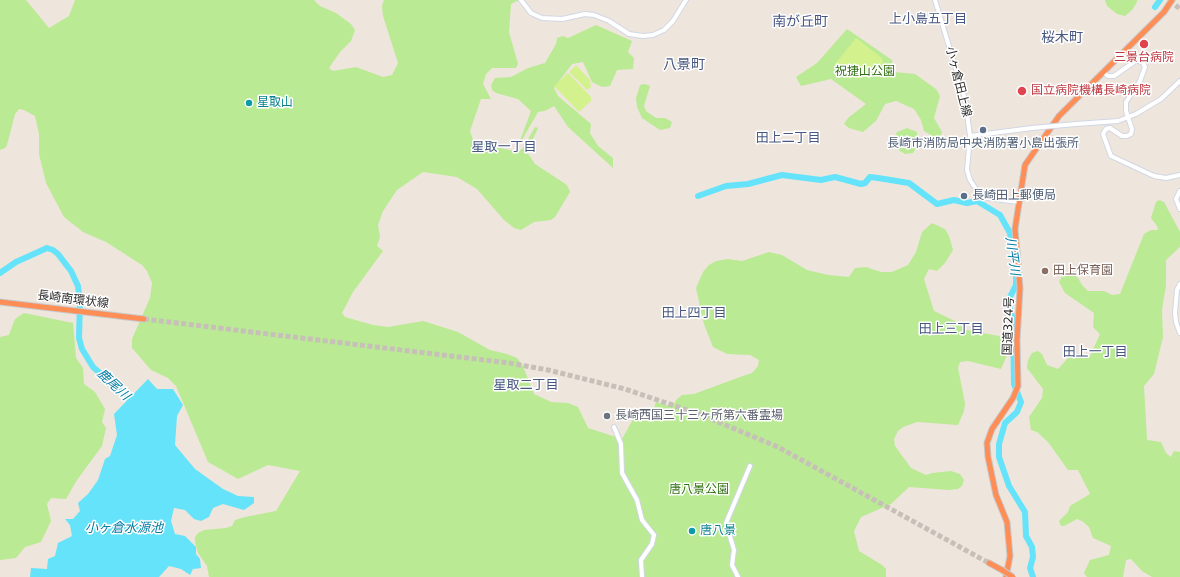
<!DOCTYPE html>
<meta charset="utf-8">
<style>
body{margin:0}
canvas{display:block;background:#eee5dc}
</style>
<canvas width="1180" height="577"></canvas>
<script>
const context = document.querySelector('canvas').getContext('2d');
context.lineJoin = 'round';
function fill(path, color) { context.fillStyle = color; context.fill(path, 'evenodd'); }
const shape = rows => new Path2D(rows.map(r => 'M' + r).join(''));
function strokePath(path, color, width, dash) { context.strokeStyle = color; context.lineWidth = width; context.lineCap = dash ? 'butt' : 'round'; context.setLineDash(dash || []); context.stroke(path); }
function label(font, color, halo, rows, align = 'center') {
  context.font = font + ' "DejaVu Sans","Noto Sans JP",sans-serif'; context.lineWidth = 3; context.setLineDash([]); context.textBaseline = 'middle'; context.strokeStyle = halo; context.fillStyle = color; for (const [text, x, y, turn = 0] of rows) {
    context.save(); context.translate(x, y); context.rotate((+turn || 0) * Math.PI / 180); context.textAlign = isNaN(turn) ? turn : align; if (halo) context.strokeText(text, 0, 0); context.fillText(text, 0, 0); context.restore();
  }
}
fill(shape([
 [0,0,26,0,49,28,69,16,75,0,314,0,320,6,336,13,351,24,355,30,351,41,340,52,329,68,333,71,356,67,383,77,392,75,398,63,383,16,382,6,384,0,519,0,511,4,509,32,518,64,516,68,492,68,486,74,483,84,491,99,481,99,470,131,473,140,496,147,518,152,523,148,535,127,538,128,527,152,535,164,567,185,570,192,555,217,551,220,534,222,521,230,514,228,504,220,477,189,457,177,423,172,397,190,383,211,378,225,380,237,377,246,383,251,353,292,342,313,345,317,373,325,388,327,423,321,458,332,490,350,507,354,517,358,522,364,534,394,551,402,568,403,578,407,588,428,622,439,636,414,653,411,656,402,672,407,677,399,682,395,694,394,740,377,752,373,758,366,759,360,750,355,727,354,713,347,704,324,696,288,703,272,709,265,716,261,728,259,742,261,769,252,782,255,807,270,828,275,849,277,855,268,866,267,881,272,892,272,908,265,916,252,922,232,932,223,945,229,949,236,953,250,945,263,937,271,929,269,924,279,934,311,955,321,967,330,999,336,1006,342,1007,355,1001,369,968,361,960,362,958,368,965,403,964,411,958,425,917,422,903,427,898,431,894,439,895,446,911,468,926,475,932,473,951,471,960,474,964,480,962,486,958,489,949,490,909,487,891,504,861,517,854,531,859,551,882,565,886,569,886,577,209,577,207,566,198,553,195,542,195,537,198,533,204,530,226,528,232,526,235,520,245,517,276,511,300,471,268,465,238,479,208,462,176,386,168,378,151,370,132,348,132,339,150,298,152,283,147,271,142,265,106,242,83,232,64,217,46,183,39,154,39,134,35,116,24,110,19,109,15,114,7,145,5,148,0,150],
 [1105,0,1137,0,1137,2,1132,10,1125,16,1117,14,1107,6],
 [596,25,632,41,628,52,634,58,633,69,617,70,610,86,602,87,592,82,583,62,572,64,554,88,558,96,591,124,590,133,598,146,613,158,613,168,568,127,554,106,545,111,538,112,522,140,520,141,531,111,518,99,496,93,492,90,491,85,495,78,511,77,528,68,545,63,556,44,557,38,563,36,568,38],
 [847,29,892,60,894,72,915,74,936,89,940,96,934,118,942,132,941,135,936,138,924,131,921,120,914,109,896,101,885,104,876,121,863,132,849,128,844,124,848,118,866,104,831,79,801,86,796,77,817,63],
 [645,84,650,86,644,106,646,111,656,118,665,118,672,122,670,128,660,130,642,118,637,107,636,98,640,85],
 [907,128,917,132,918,145,913,153,905,154,897,149,892,142,897,132],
 [1159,200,1164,202,1180,232,1180,247,1166,260,1166,285,1162,310,1163,337,1154,374,1144,386,1147,440,1161,442,1166,453,1171,457,1174,451,1180,452,1180,577,1152,577,1142,571,1131,559,1126,560,1123,577,1087,577,1084,573,1090,560,1109,555,1111,546,1093,538,1089,527,1082,521,1077,519,1064,526,1061,526,1059,521,1068,512,1070,506,1090,494,1078,470,1068,470,1048,442,1037,432,1031,430,1029,417,1042,398,1043,389,1027,368,1028,360,1032,353,1038,351,1042,354,1047,365,1058,369,1069,357,1090,356,1100,334,1093,327,1094,313,1065,293,1059,282,1062,276,1073,274,1078,278,1082,285,1088,291,1104,291,1112,295,1120,294,1144,234,1151,230,1158,230,1157,226,1151,218,1156,202],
 [24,313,73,323,76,358,83,368,84,384,95,392,105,409,102,422,106,428,102,446,77,480,66,499,51,498,47,504,51,521,41,542,25,547,16,558,0,560,0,337,9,335,15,319]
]), '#baea93');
fill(shape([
 [856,38,882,58,883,65,878,72,869,76,858,78,847,77,837,73,835,64],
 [576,65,590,80,591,87,587,90,569,72],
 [568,73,591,97,591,101,579,112,554,86]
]), '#d3f28e');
fill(shape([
 [148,379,157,389,173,389,183,405,177,416,175,445,195,469,223,489,238,496,254,497,254,503,244,510,223,504,213,508,209,517,201,521,194,519,185,510,174,508,171,521,175,534,185,536,196,547,196,554,200,559,201,568,193,569,190,575,181,569,169,566,159,577,30,577,31,568,47,569,48,559,55,556,58,543,72,536,70,525,65,519,73,519,80,511,78,503,88,494,98,480,105,459,110,456,117,435,114,414]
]), '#65e3fa');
strokePath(shape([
 [1155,7,1160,0],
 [698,196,726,186,748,184,782,175,821,180,835,177,861,184,865,183,870,177,878,178,909,183,937,204,954,200,967,203,977,201,1000,215,1010,233,1016,270,1016,285,1010,297,1009,305,1013,320,1014,384,1021,402,1017,412,1005,423,999,444,999,457,1009,486,1025,512,1026,536,1032,547,1033,557,1030,568,1033,577],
 [0,273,16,262,47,248,53,250,58,254,71,271,78,286,80,302,79,338,82,349,93,367,134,403]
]), '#65e3fa', 6);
strokePath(shape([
 [1170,0,1180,9],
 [144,319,509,363,548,370,625,389,699,414,778,447,989,563]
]), '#c7c0b9', 5, [5, 2.5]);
const secondary = shape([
 [521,0,531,13,542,18,562,19,585,14,594,15,609,21,629,34,643,36,653,35,664,30,673,21,686,0],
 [935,0,965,99,970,136,967,170,970,180,976,189,988,198,1018,202],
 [1103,72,1108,76,1114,76,1137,60,1143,63,1145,67,1140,81,1126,102,1126,111,1132,129,1131,134,1127,136,1122,136,1110,128,1106,129,1103,134,1111,156,1154,176,1166,178,1180,175],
 [1076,124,1118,121,1136,114,1161,99,1180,81],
 [970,136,1032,128],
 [1180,191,1176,199,1180,209],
 [1180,284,1177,290,1175,313,1176,322,1180,333],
 [614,427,621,444,622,473,637,500,642,520,654,535,652,544,641,560,642,577],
 [738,577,732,565,734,550,726,523,750,466]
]);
const highway = shape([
 [0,302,144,319],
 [989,563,1002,570],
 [1006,577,1010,556,1007,522,996,495,988,457,987,443,992,429,1013,398,1018,386,1017,340,1020,288,1015,229,1025,165,1059,116,1164,12,1172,0]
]);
strokePath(secondary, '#d1d7e5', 6);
strokePath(highway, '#c8c8c8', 7);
strokePath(secondary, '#fff', 4);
strokePath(highway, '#ff8d56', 5);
const secondaryBridge = shape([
 [1032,128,1076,124]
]);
const highwayBridge = shape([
 [1002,570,1013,577]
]);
strokePath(secondaryBridge, '#d1d7e5', 6, []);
strokePath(highwayBridge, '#c8c8c8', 7, []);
strokePath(secondaryBridge, '#fff', 4);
strokePath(highwayBridge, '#ff8d56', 5);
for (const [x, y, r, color] of [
 [1144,44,5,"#e0444e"],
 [1022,91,5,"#e0444e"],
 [249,103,4,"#0f9aa8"],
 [983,130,4,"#5c6f8a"],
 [964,196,4,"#5c6f8a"],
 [1045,271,4,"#8d6e63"],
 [607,416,4,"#6b7280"],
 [692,531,4,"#0f9aa8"]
]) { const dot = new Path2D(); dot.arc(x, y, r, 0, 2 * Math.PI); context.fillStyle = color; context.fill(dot); strokePath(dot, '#fff', 1.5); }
label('12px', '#be3a42', '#fff', [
 ["三景台病院",1144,58],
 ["国立病院機構長崎病院",1031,91,"left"]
]);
label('12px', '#317013', '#fff', [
 ["祝捷山公園",865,72],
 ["唐八景公園",699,490]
]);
label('12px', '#2b2b2b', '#fff', [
 ["小ヶ倉田上線",958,82,76],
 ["長崎南環状線",73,300,7],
 ["国道324号",1009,326,-88]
]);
label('12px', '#0d838f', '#fff', [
 ["星取山",257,103],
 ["唐八景",700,531]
], 'left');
label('12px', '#4e5e75', '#fff', [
 ["長崎市消防局中央消防署小島出張所",983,144],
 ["長崎田上郵便局",972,196,"left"]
]);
label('12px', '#785e54', '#fff', [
 ["田上保育園",1053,271]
], 'left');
label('12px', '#5b616d', '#fff', [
 ["長崎西国三十三ヶ所第六番霊場",615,416]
], 'left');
label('13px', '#475781', '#fff', [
 ["上小島五丁目",928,20],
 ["田上二丁目",788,139],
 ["星取一丁目",504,148],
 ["田上四丁目",694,314],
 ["田上三丁目",951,330],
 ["田上一丁目",1095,353],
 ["星取二丁目",526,386]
]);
label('italic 13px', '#017ca2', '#fff', [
 ["川平川",1012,256,82],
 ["鹿尾川",113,385,43],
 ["小ヶ倉水源池",124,529]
]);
label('14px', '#475781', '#fff', [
 ["南が丘町",800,22],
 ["桜木町",1062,38],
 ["八景町",684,65]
]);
</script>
